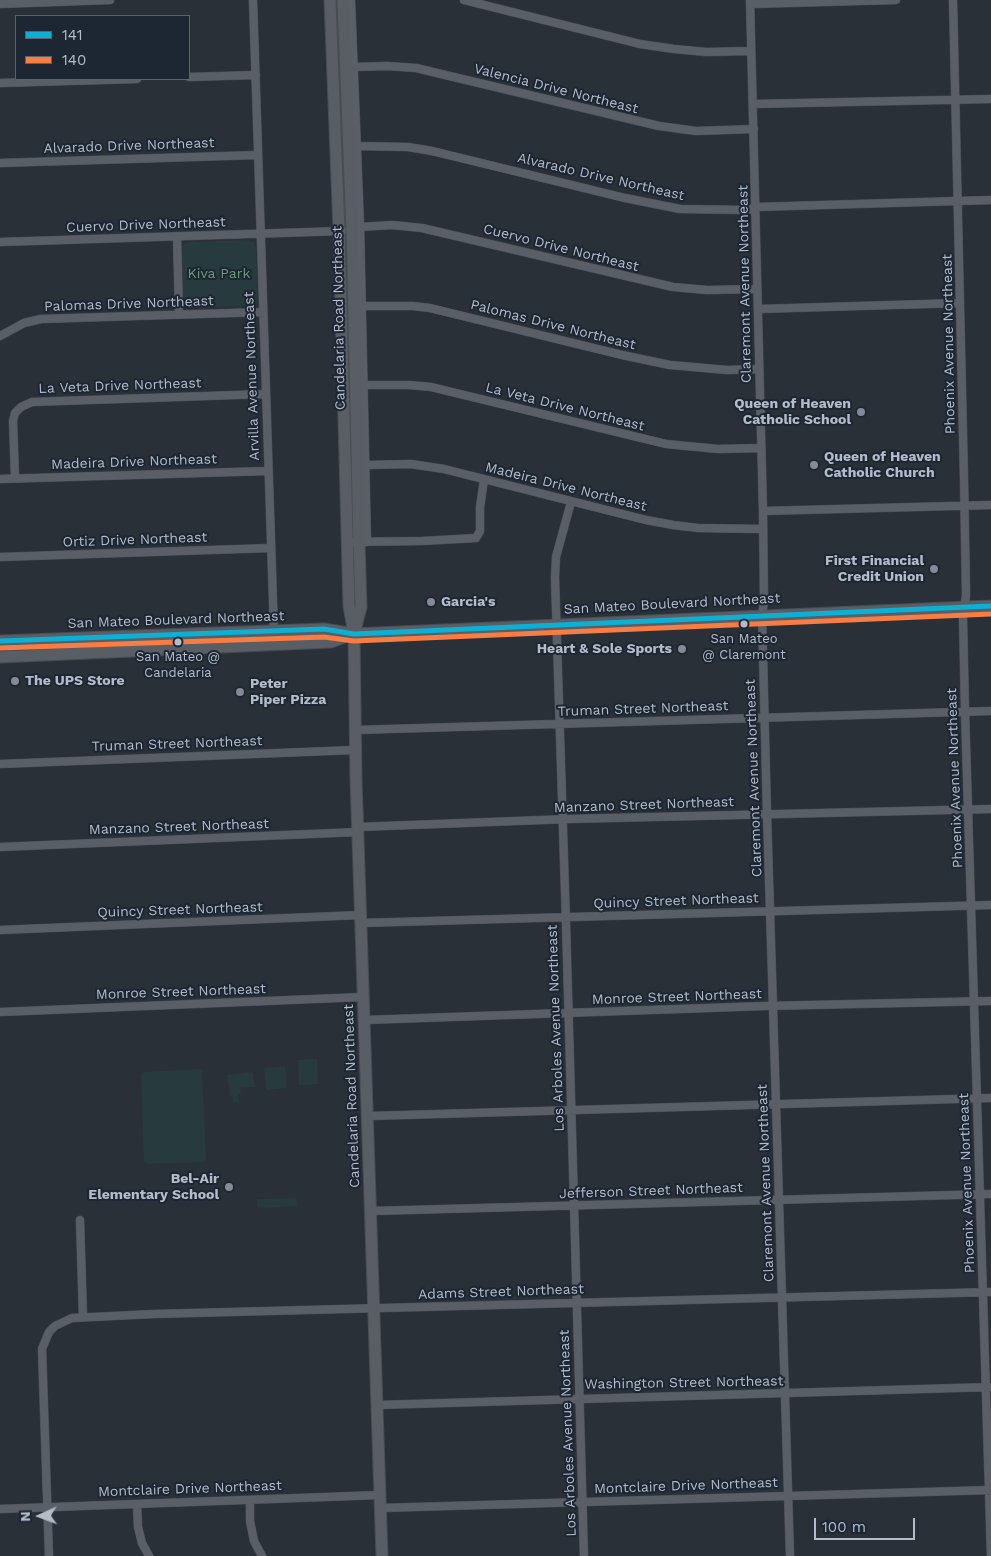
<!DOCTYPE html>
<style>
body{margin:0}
#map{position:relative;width:991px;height:1556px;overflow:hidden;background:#2a3038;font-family:"Work Sans",sans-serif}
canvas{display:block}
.legend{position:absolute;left:15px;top:15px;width:175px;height:65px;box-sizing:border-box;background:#1d2633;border:1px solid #59626f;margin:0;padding:6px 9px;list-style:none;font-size:15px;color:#b4bcc9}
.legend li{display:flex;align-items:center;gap:10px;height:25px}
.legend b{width:25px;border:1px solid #59626f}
.north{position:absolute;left:15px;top:1491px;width:50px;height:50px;-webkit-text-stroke:4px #1d2633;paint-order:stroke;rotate:268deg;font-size:14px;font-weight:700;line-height:20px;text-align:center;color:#b4bcc9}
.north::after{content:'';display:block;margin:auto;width:18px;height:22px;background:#b4bcc9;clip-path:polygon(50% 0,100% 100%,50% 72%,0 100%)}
.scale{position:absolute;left:814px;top:1518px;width:101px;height:22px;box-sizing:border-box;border:2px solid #b4bcc9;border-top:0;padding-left:6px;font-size:15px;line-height:18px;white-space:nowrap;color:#b4bcc9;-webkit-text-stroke:4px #1d2633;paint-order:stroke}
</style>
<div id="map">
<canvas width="991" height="1556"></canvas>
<ul class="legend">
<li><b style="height:6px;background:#0dafd3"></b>141</li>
<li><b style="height:6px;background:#f77d43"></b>140</li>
</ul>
<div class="north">N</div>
<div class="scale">100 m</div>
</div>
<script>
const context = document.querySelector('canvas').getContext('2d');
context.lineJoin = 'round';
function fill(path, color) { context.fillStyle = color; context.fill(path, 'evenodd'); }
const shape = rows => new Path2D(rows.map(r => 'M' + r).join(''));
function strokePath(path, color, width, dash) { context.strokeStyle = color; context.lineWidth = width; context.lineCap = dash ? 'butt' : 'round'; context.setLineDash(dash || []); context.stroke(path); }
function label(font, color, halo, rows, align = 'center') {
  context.font = font + ' "Work Sans",sans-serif'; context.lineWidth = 4; context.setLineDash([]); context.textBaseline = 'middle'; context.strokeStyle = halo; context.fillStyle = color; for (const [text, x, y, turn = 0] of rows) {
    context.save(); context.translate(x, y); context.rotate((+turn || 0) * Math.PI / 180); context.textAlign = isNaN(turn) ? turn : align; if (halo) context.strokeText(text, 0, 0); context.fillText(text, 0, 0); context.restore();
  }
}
fill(shape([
 [249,240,254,243,256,249,258,297,255,304,249,306,190,308,186,307,182,298,180,251,183,245,189,242],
 [317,1059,318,1084,299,1085,298,1060],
 [285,1066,287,1088,266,1090,264,1068],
 [200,1069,202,1071,206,1159,203,1162,147,1164,144,1162,141,1075,143,1072],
 [253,1072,255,1087,240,1088,241,1094,238,1094,239,1102,233,1103,232,1096,230,1096,227,1075],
 [296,1198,297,1206,257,1208,257,1199]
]), '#273a3e');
const street = shape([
 [253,0,274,631],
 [351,0,360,225,367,542],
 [464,0,640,44,674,49,706,52,751,51],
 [750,0,763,511,764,602,762,615,767,814,790,1556],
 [953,0,964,478,966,595,963,618,965,711,991,1556],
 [0,4,110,0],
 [751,4,896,0],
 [354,67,387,66,416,68,659,126,696,131,754,129],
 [189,77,256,75],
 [0,83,137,79],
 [753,104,991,99],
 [357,146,408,147,432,151,625,198,680,209,748,210,756,207,991,200],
 [0,163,258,155],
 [360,227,392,225,422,228,673,287,707,290,757,289],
 [177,237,179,314],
 [0,242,342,231],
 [359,306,413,306,430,308,622,355,670,365,727,370,759,369],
 [758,309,960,303],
 [0,336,24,323,41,319,263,312],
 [364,385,409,385,431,387,666,444,718,449,761,448],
 [365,465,411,464,444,469,646,520,673,525,698,528,762,529],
 [15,478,13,421,15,413,21,407,32,402,265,394],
 [0,479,268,471],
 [571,502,556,557,555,578,566,923,584,1556],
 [763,511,991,505],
 [347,542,422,541,476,538,480,531,480,507,484,480],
 [0,557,271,548],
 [355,730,991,711],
 [0,764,355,750],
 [358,827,569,819,991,809],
 [0,847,358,832],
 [361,923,991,905],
 [0,930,361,915],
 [0,1012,363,997],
 [365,1020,765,1006,991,1001],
 [369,1116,991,1098],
 [372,1211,991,1194],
 [80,1220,83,1317],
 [377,1405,991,1387],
 [250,1500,250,1521,254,1541,262,1556],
 [137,1504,138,1527,142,1543,149,1556],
 [381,1508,991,1490],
 [0,1509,380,1495],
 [49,1556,42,1349,49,1332,55,1326,72,1318,154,1314,991,1292]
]);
const secondary = shape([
 [330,0,339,231,349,606,354,634,356,779,382,1556],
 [343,0,352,231,359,542,361,607,355,630],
 [0,641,324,629,354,634,991,606],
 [0,657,331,642,352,634]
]);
strokePath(street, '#484c53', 9);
strokePath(secondary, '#484c53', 13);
strokePath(street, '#5a5e66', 8);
strokePath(secondary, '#595d64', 11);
strokePath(shape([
 [0,641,324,629,354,634,991,606]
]), '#0dafd3', 5);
strokePath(shape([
 [0,648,324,637,354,641,991,614]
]), '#f77d43', 5);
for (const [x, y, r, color] of [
 [861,412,5,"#848b96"],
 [814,465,5,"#848b96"],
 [934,569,5,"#848b96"],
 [431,602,5,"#848b96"],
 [744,624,4.5,"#b4bcc9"],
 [178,642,4.5,"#b4bcc9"],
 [682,649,5,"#848b96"],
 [15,681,5,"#848b96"],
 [240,692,5,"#848b96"],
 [229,1187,5,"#848b96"]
]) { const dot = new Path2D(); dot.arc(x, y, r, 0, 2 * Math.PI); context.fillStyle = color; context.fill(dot); strokePath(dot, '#1d2633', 2); }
label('13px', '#b4bcc9', '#1d2633', [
 ["San Mateo",744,639],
 ["@ Claremont",744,655],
 ["San Mateo @",178,657],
 ["Candelaria",178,673]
]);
label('14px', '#b4bcc9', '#1d2633', [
 ["Valencia Drive Northeast",556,89,14],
 ["Alvarado Drive Northeast",129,146,-2],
 ["Alvarado Drive Northeast",601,177,13],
 ["Cuervo Drive Northeast",146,225,-2],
 ["Cuervo Drive Northeast",561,248,14],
 ["Claremont Avenue Northeast",745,284,-91],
 ["Palomas Drive Northeast",129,304,-2],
 ["Candelaria Road Northeast",339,318,-91],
 ["Palomas Drive Northeast",553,325,14],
 ["Phoenix Avenue Northeast",949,344,-91],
 ["Arvilla Avenue Northeast",252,376,-92],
 ["La Veta Drive Northeast",120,386,-2],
 ["La Veta Drive Northeast",565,407,14],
 ["Madeira Drive Northeast",134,462,-2],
 ["Madeira Drive Northeast",566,487,14],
 ["Ortiz Drive Northeast",135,540,-2],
 ["San Mateo Boulevard Northeast",672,604,-3],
 ["San Mateo Boulevard Northeast",176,620,-2],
 ["Truman Street Northeast",643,709,-2],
 ["Truman Street Northeast",177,744,-2],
 ["Claremont Avenue Northeast",754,778,-92],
 ["Phoenix Avenue Northeast",955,778,-92],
 ["Manzano Street Northeast",644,805,-2],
 ["Manzano Street Northeast",179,827,-2],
 ["Quincy Street Northeast",676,901,-2],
 ["Quincy Street Northeast",180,910,-2],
 ["Monroe Street Northeast",181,992,-2],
 ["Monroe Street Northeast",677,997,-2],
 ["Los Arboles Avenue Northeast",556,1028,-92],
 ["Candelaria Road Northeast",352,1096,-92],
 ["Claremont Avenue Northeast",766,1183,-92],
 ["Phoenix Avenue Northeast",967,1183,-92],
 ["Jefferson Street Northeast",651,1191,-2],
 ["Adams Street Northeast",501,1292,-2],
 ["Washington Street Northeast",684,1383,-1],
 ["Los Arboles Avenue Northeast",568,1433,-92],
 ["Montclaire Drive Northeast",686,1486,-2],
 ["Montclaire Drive Northeast",190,1489,-2]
]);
label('14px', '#6b9a76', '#1d2633', [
 ["Kiva Park",219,274]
]);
label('bold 14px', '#b4bcc9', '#1d2633', [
 ["Queen of Heaven",851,404],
 ["Catholic School",851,420],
 ["Queen of Heaven",824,457,"left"],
 ["Catholic Church",824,473,"left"],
 ["First Financial",924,561],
 ["Credit Union",924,577],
 ["Garcia's",441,602,"left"],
 ["Heart & Sole Sports",672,649],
 ["The UPS Store",25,681,"left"],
 ["Peter",250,684,"left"],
 ["Piper Pizza",250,700,"left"],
 ["Bel-Air",219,1179],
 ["Elementary School",219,1195]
], 'right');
</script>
